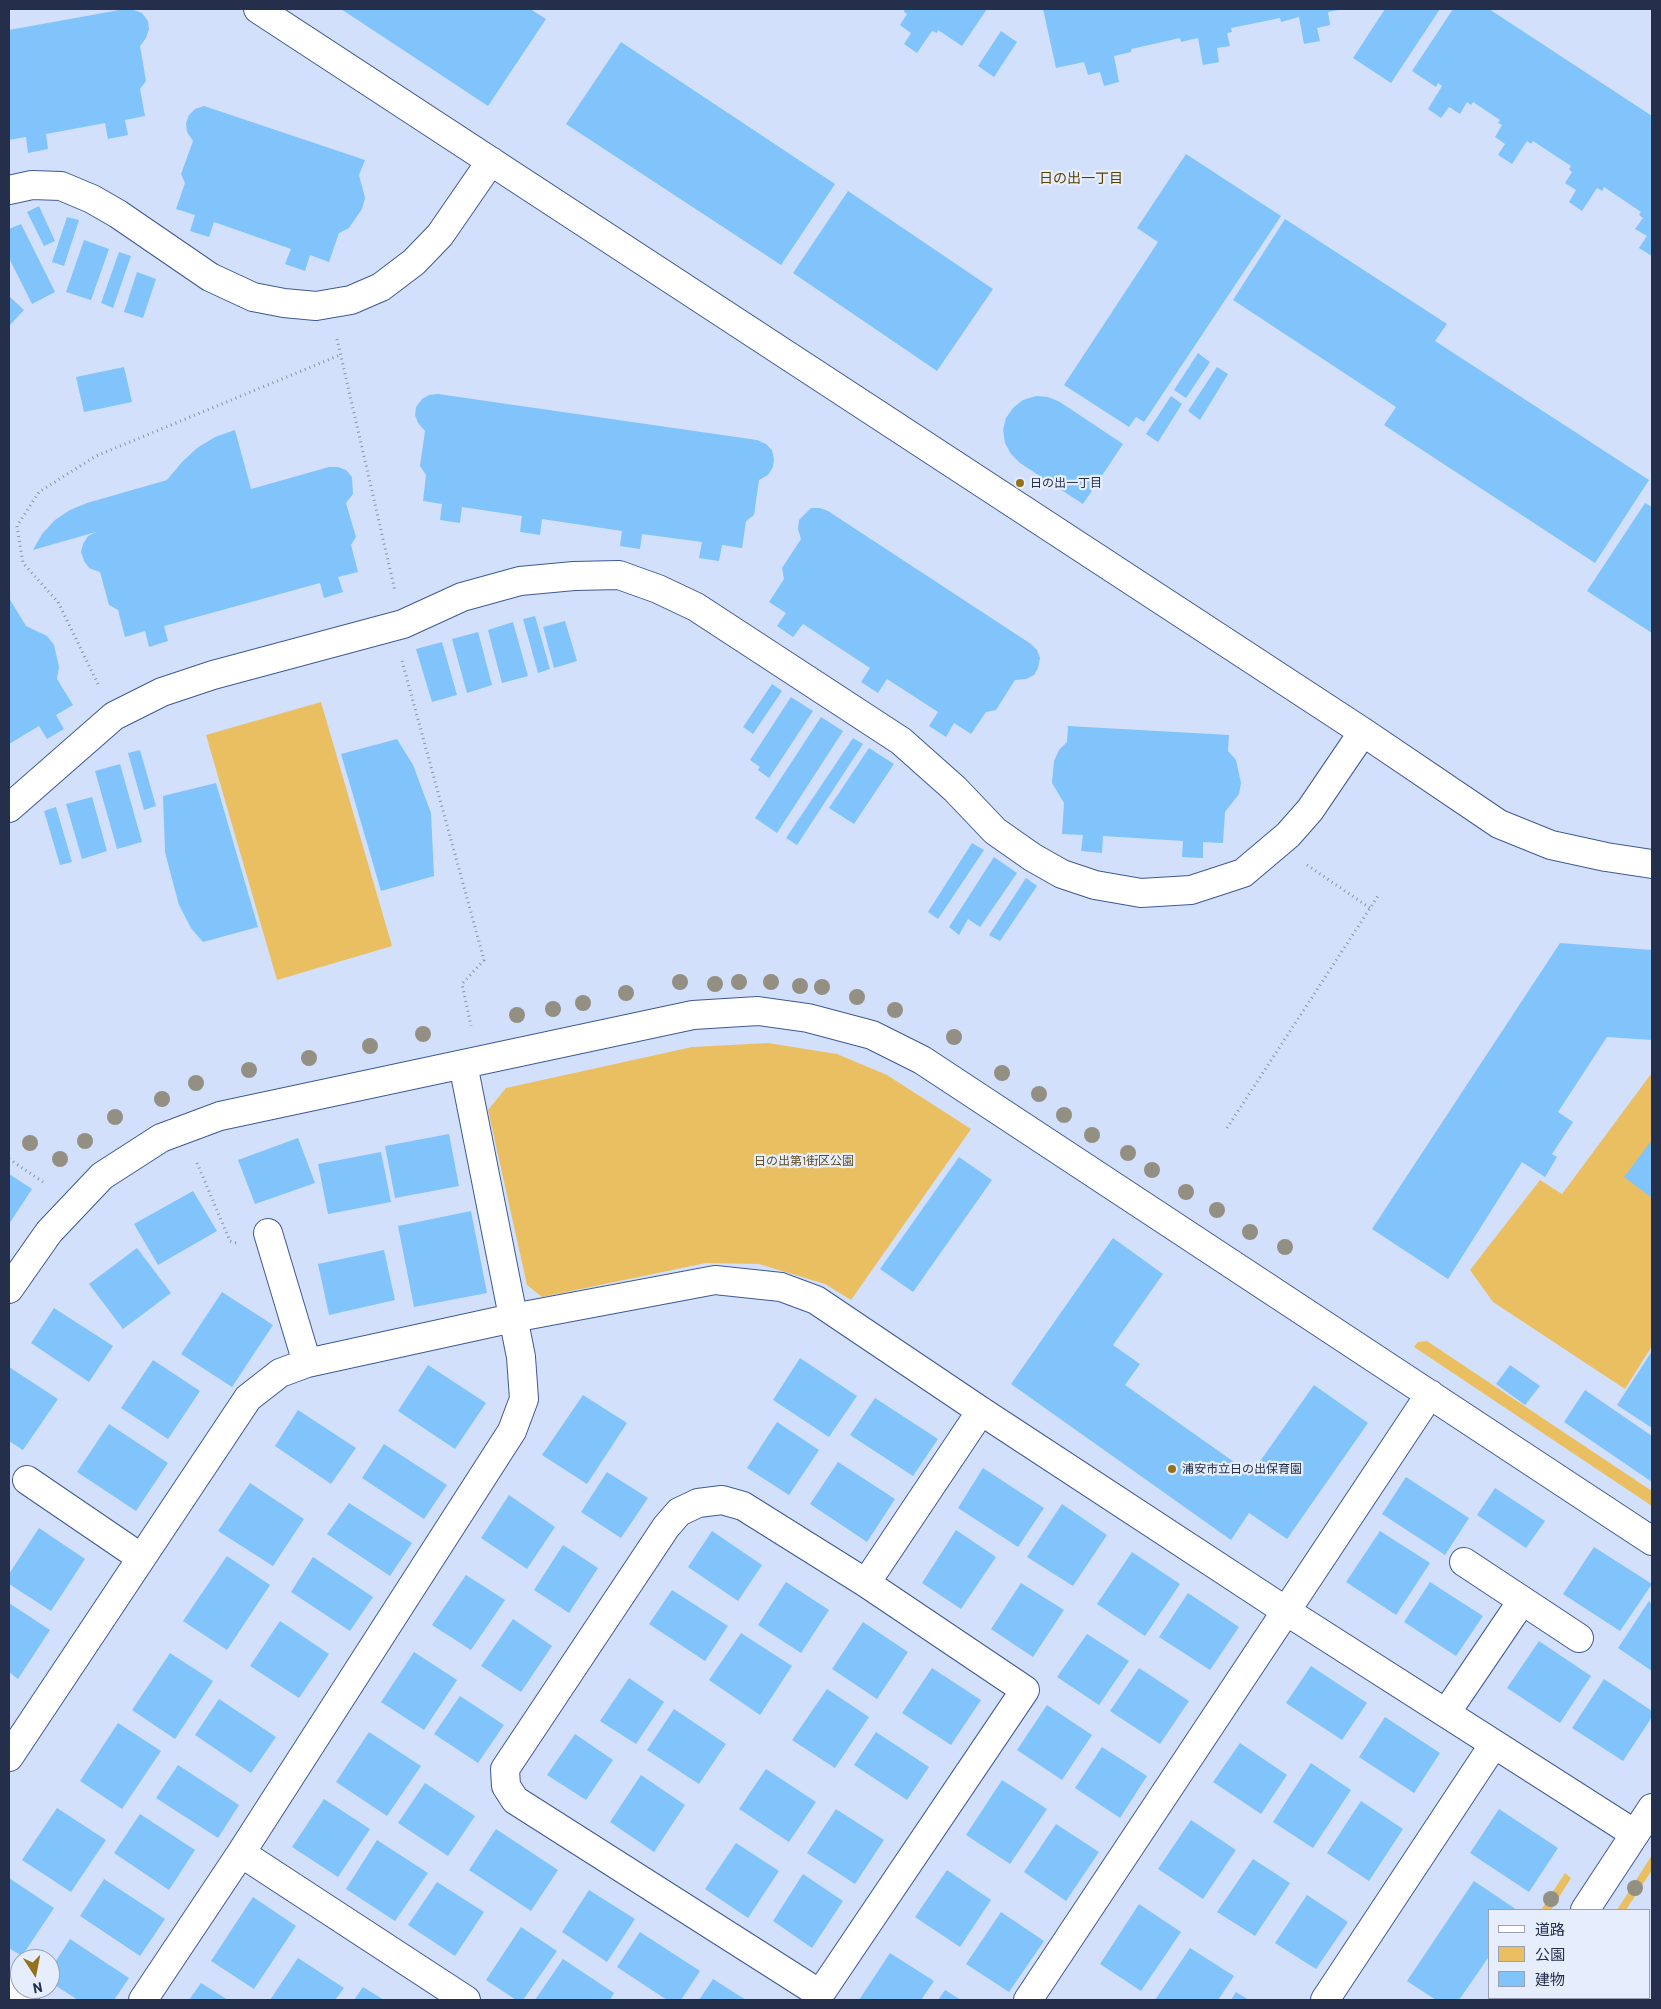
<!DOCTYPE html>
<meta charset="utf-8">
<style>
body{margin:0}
#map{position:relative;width:1661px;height:2009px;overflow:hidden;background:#d2e0fc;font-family:Barlow,"Noto Sans JP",sans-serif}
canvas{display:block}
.frame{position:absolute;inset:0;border:10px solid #232f4b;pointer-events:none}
.legend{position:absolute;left:1488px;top:1909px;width:162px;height:90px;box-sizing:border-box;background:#e6edfc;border:1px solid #98a1b5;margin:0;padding:6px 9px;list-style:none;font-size:15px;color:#232f4b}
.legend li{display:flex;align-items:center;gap:10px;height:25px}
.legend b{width:25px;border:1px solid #98a1b5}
.north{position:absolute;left:10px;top:1949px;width:50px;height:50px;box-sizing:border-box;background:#e6edfc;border:1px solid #98a1b5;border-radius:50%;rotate:169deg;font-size:14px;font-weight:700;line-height:20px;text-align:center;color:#232f4b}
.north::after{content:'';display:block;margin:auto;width:18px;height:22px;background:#94711a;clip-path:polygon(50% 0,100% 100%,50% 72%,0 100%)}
</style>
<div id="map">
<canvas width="1661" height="2009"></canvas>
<div class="frame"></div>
<ul class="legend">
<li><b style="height:6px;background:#fff"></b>道路</li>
<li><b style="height:14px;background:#eabf61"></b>公園</li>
<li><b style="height:14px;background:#81c4fb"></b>建物</li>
</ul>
<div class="north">N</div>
</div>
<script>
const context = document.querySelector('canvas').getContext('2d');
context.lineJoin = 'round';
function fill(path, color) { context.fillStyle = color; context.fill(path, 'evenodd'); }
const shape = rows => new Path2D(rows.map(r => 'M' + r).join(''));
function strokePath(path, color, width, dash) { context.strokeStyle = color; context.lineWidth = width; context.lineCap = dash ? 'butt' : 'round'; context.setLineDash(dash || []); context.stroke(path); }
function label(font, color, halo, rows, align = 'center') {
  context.font = font + ' Barlow,"Noto Sans JP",sans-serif'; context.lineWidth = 4.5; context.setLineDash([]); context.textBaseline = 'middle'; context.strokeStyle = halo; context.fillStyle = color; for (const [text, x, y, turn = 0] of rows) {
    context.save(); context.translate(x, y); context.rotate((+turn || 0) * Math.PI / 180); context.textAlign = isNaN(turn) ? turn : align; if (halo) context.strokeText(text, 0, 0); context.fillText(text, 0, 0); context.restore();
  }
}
fill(shape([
 [321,702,392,946,277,980,206,735],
 [768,1043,837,1054,887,1075,971,1129,851,1300,825,1284,759,1264,706,1263,542,1297,527,1285,488,1110,506,1088,692,1047],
 [1651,1074,1652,1346,1625,1389,1493,1302,1470,1270,1540,1180,1562,1194],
 [1427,1341,1652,1491,1652,1506,1414,1347,1418,1342],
 [1652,1855,1652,1870,1626,1910,1617,1910],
 [1565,1873,1571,1878,1551,1910,1541,1910]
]), '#eabf61');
fill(shape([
 [125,9,134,10,142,13,148,21,149,29,146,38,140,46,146,81,140,89,145,116,125,120,128,135,108,139,105,123,46,134,48,149,28,153,26,137,9,140,9,30],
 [341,9,530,9,546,19,488,106],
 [905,9,987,9,962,46,938,30,937,33,932,31,917,53,904,44,911,33,900,25,907,14,904,12],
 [1043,9,1337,9,1338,10,1328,12,1330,25,1317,28,1320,41,1304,44,1299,17,1281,22,1280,18,1231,28,1232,32,1227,33,1230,46,1217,48,1219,62,1203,65,1198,38,1181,42,1180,38,1131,49,1131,52,1114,56,1119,82,1104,86,1100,72,1088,75,1084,62,1056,68],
 [1385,9,1440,9,1391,83,1353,58],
 [1453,9,1489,9,1652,116,1652,256,1639,248,1647,236,1635,229,1643,218,1639,215,1641,212,1604,187,1602,191,1597,188,1582,211,1569,202,1576,190,1565,183,1572,172,1569,169,1571,166,1533,141,1531,144,1527,141,1512,164,1498,155,1505,144,1495,137,1502,125,1498,123,1500,120,1473,102,1471,105,1467,102,1460,114,1449,107,1441,118,1428,109,1442,86,1438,83,1436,87,1412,71],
 [1001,31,1017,42,994,77,978,66],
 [621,42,835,184,781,265,566,124],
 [204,106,365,160,359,175,365,198,362,209,349,228,339,233,329,262,310,255,305,271,285,264,291,249,214,222,209,237,190,231,195,215,176,209,185,183,181,174,193,141,187,132,186,123,189,115,195,109],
 [1186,154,1281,216,1144,422,1136,417,1129,427,1064,385,1158,242,1137,228],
 [848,191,993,289,937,371,793,273],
 [39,206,55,241,44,246,27,212],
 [67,217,79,220,64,266,52,262],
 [1285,219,1447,324,1435,341,1649,480,1595,563,1384,425,1396,407,1233,300],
 [21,224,55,292,32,304,9,258,9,229],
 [84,240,109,249,91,300,66,292],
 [119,252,131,256,113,308,101,303],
 [137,272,156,279,143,318,124,312],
 [9,296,24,310,9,326],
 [1198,353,1210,362,1186,398,1174,390],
 [124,367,132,402,84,412,76,377],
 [1217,367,1228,374,1200,420,1188,411],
 [438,394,757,440,766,444,772,450,774,459,773,467,768,475,759,480,754,515,746,521,742,548,722,545,719,561,699,558,702,542,642,534,640,549,620,546,622,531,542,519,540,535,520,532,522,516,462,507,460,523,440,520,442,504,423,501,426,475,420,466,425,431,418,423,415,415,416,407,422,399,429,395],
 [1036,396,1048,397,1060,402,1123,444,1083,504,1020,463,1011,454,1005,443,1003,430,1006,418,1013,408,1023,400],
 [1171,396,1182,404,1158,442,1146,434],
 [235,430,251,489,329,467,338,467,346,470,352,477,353,494,346,503,356,537,351,545,358,572,338,577,343,592,324,598,320,583,164,626,168,641,149,647,145,631,125,637,118,610,109,605,100,572,89,568,84,561,81,552,83,544,88,536,96,532,33,550,42,534,55,520,70,510,87,503,167,480,182,462,197,448,215,437],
 [1645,503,1652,507,1652,633,1587,591],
 [811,508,820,508,828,511,1031,644,1037,650,1040,658,1038,668,1034,675,1026,679,1015,680,996,710,986,712,971,734,954,723,946,737,929,726,938,712,887,679,878,693,861,682,870,668,803,624,793,637,777,626,786,613,769,602,784,579,782,568,801,539,798,529,799,520],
 [9,598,26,626,47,636,54,645,59,667,57,679,73,705,56,715,64,729,47,739,39,726,9,744],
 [535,616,550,669,538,673,523,619],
 [565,621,577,661,554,668,543,627],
 [513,622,528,676,502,683,488,630],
 [478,632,492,685,467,693,452,639],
 [442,642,457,695,432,702,416,649],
 [772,684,782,691,753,734,743,727],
 [791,697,813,711,769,778,758,770,760,767,750,760],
 [821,717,843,731,777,833,755,818],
 [1068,726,1229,735,1228,751,1236,760,1241,783,1239,794,1225,812,1223,843,1203,842,1203,858,1182,857,1183,841,1103,836,1102,853,1081,851,1083,835,1062,834,1064,803,1052,783,1054,761,1059,750,1067,742],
 [853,738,863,744,797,845,786,838],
 [397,739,413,765,431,813,434,876,381,891,341,754],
 [869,748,894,764,854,824,829,808],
 [140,750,156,806,144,810,128,753],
 [120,764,142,842,117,849,95,771],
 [216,783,258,927,203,942,191,928,179,905,172,879,165,852,163,796],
 [92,797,107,851,82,859,66,804],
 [56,807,72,862,60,865,44,811],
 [972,843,984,850,938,919,928,912],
 [994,857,1017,873,980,927,968,919,959,935,949,927],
 [1026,878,1037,886,1000,941,989,935],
 [1560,943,1652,950,1652,1040,1607,1037,1558,1112,1573,1122,1552,1154,1557,1157,1545,1177,1522,1162,1448,1279,1372,1229],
 [449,1134,459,1186,395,1198,385,1146],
 [298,1138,315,1183,255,1204,238,1160],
 [1652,1140,1652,1198,1624,1177],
 [381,1152,391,1202,328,1214,318,1164],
 [959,1157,992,1180,913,1292,880,1269],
 [9,1174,32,1189,9,1224],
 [193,1191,217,1231,158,1265,134,1224],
 [471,1211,487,1293,414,1307,398,1226],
 [1113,1238,1163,1274,1113,1345,1140,1364,1125,1385,1251,1474,1314,1385,1368,1423,1287,1539,1249,1513,1231,1540,1011,1384],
 [137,1248,171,1293,123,1329,89,1284],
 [384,1250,395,1300,329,1315,318,1264],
 [222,1292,273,1325,232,1387,181,1354],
 [54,1308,113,1346,89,1382,31,1343],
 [1652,1351,1652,1428,1617,1405],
 [800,1358,857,1396,829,1437,773,1400],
 [153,1360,200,1391,168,1439,121,1408],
 [428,1365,486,1403,455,1449,398,1411],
 [1510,1365,1540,1386,1525,1405,1496,1384],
 [9,1367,58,1399,23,1450,9,1441],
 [1585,1390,1652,1436,1652,1482,1564,1422],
 [583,1395,627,1423,587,1484,542,1455],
 [875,1398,938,1439,913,1476,850,1435],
 [298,1410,356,1448,331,1484,275,1446],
 [777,1422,819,1450,789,1495,747,1468],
 [109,1424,168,1463,136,1511,77,1472],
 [384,1444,447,1485,424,1519,362,1478],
 [838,1462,895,1499,867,1542,810,1504],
 [983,1468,1044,1508,1018,1547,958,1508],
 [607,1472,648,1498,621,1538,581,1512],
 [1406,1477,1469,1518,1445,1555,1382,1514],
 [250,1483,304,1519,273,1566,218,1531],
 [1495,1488,1545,1521,1526,1548,1477,1515],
 [509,1495,555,1527,527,1569,481,1538],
 [349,1503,412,1543,390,1576,327,1534],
 [1062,1504,1107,1535,1073,1586,1027,1557],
 [39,1528,85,1559,51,1611,9,1584,9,1574],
 [956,1530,996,1557,961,1609,922,1583],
 [712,1531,762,1565,738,1601,688,1567],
 [1380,1531,1430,1563,1396,1615,1346,1582],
 [563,1545,598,1568,569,1613,534,1590],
 [1594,1547,1652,1584,1620,1631,1563,1594],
 [1132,1552,1180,1584,1145,1636,1097,1604],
 [227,1556,270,1585,227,1650,183,1621],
 [313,1557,373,1597,350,1631,291,1592],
 [466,1575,505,1600,471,1650,432,1625],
 [786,1582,829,1610,801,1653,758,1625],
 [1430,1582,1483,1616,1456,1656,1404,1622],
 [1021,1583,1064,1610,1033,1657,991,1629],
 [672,1590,728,1626,705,1661,649,1624],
 [1188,1593,1239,1627,1210,1670,1159,1637],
 [1649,1601,1652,1604,1652,1671,1618,1648],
 [9,1603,50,1630,18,1679,9,1672],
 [513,1619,552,1646,521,1692,481,1666],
 [280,1621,329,1654,299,1698,250,1666],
 [863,1622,908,1652,877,1699,832,1669],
 [741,1633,792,1666,760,1715,709,1680],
 [1087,1634,1129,1661,1099,1705,1057,1677],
 [1539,1641,1591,1676,1560,1723,1507,1688],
 [414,1652,457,1680,424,1730,381,1702],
 [170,1653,213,1681,175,1739,132,1710],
 [1311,1666,1367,1703,1342,1740,1286,1703],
 [932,1668,981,1700,951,1745,902,1713],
 [1139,1668,1189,1701,1160,1744,1110,1711],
 [629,1678,664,1702,636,1744,600,1721],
 [1604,1679,1652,1711,1652,1717,1623,1761,1572,1728],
 [827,1689,869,1717,835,1768,792,1740],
 [460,1696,504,1725,478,1763,434,1734],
 [219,1699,276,1737,251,1773,195,1735],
 [1047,1705,1092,1735,1062,1780,1017,1750],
 [674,1709,726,1744,699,1784,647,1750],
 [1385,1717,1440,1753,1414,1793,1359,1757],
 [118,1723,161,1751,122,1809,80,1781],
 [369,1732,421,1766,387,1816,336,1782],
 [876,1732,929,1767,907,1800,854,1765],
 [575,1734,613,1760,586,1800,547,1775],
 [1240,1743,1287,1775,1261,1814,1213,1782],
 [1102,1747,1147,1776,1120,1818,1075,1788],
 [1311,1763,1351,1790,1313,1848,1273,1822],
 [178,1765,239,1805,218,1838,156,1798],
 [766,1769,816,1802,789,1842,739,1809],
 [641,1775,685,1805,654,1852,610,1822],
 [1002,1780,1047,1809,1010,1864,966,1835],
 [425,1783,475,1816,448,1856,398,1823],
 [324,1799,370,1829,338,1877,292,1847],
 [1361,1801,1403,1829,1369,1881,1327,1853],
 [57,1808,106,1840,71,1892,22,1860],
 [836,1809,884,1840,855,1884,807,1853],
 [1499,1809,1558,1848,1529,1892,1470,1853],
 [140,1814,195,1850,169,1890,114,1853],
 [1191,1820,1236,1850,1203,1899,1158,1869],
 [1056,1824,1099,1852,1066,1901,1024,1872],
 [496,1829,558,1870,531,1911,469,1870],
 [377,1840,428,1873,395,1921,346,1889],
 [736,1843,779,1871,748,1918,705,1889],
 [1253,1859,1290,1883,1255,1936,1217,1912],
 [947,1870,991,1900,960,1947,915,1917],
 [803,1874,843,1901,812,1948,773,1921],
 [9,1878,54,1908,22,1956,9,1948],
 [104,1879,165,1919,140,1956,80,1916],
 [1474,1881,1517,1910,1490,1910,1490,1955,1459,2000,1436,2000,1407,1981],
 [437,1882,484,1912,455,1956,408,1925],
 [589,1890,635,1919,607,1962,562,1932],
 [1307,1895,1348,1922,1316,1969,1275,1943],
 [253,1897,296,1926,254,1989,211,1961],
 [1139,1904,1181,1932,1141,1991,1100,1964],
 [1001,1912,1044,1941,1009,1992,966,1964],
 [521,1927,557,1951,523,2000,516,2000,486,1980],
 [640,1932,700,1971,681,2000,667,2000,617,1967],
 [70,1939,129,1978,114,2000,78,2000,50,1982,50,1970],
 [1190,1948,1234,1976,1218,2000,1155,2000],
 [890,1953,934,1981,921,2000,859,2000],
 [298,1958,344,1988,335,2000,270,2000],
 [563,1959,614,1993,610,2000,535,2000],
 [713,1979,746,2000,699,2000],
 [201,1983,228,2000,189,2000],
 [363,1987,384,2000,354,2000],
 [945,1990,961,2000,938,2000],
 [1236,1992,1249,2000,1231,2000]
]), '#81c4fb');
const minor = shape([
 [258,9,1363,732,1499,824,1551,845,1606,857,1652,864],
 [9,190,32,185,61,186,92,199,118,214,210,277,253,297,284,303,316,306,351,300,381,287,414,262,440,235,491,161],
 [9,808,114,716,162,692,213,675,403,624,462,597,520,581,574,576,619,575,658,589,696,607,901,741,955,789,995,831,1032,857,1062,874,1095,885,1141,893,1191,890,1243,873,1288,835,1310,810,1363,732],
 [268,1233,307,1363],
 [9,1289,49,1232,102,1176,161,1138,220,1116,693,1015,758,1011,808,1018,872,1035,922,1060,1652,1541],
 [27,1480,140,1557],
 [1464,1562,1579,1638],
 [866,1583,981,1411],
 [1446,1713,1522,1601],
 [9,1757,248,1398,280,1373,307,1363,513,1318,715,1280,781,1287,816,1300,981,1411,1286,1611,1635,1834],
 [241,1853,466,2000],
 [1585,1910,1652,1808],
 [9,1989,25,2000],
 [143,2000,241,1853,512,1431,524,1399,521,1357,463,1064],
 [816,2000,820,1994,1025,1690,866,1583,743,1506,722,1500,698,1503,679,1512,666,1527,505,1769,506,1786,515,1800,820,1994],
 [1028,2000,1430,1394],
 [1325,2000,1494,1744],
 [1526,2000,1527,1998]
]);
strokePath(minor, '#3e5996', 30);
strokePath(shape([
 [337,339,395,591],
 [402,661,484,960,462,984,471,1026],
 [98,684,58,602,23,563,17,526,39,492,96,456,340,355],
 [1307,865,1370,908],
 [1227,1128,1378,896],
 [9,1159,46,1184],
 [197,1163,230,1241,236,1243]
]), '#8693af', 3, [1, 4]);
strokePath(minor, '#fff', 28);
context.fillStyle = '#938f82';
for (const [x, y] of [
 [680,982],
 [739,982],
 [771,982],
 [715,984],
 [800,986],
 [822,987],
 [626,993],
 [857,997],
 [583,1003],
 [553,1009],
 [895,1010],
 [517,1015],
 [423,1034],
 [954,1037],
 [370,1046],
 [309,1058],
 [249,1070],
 [1002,1073],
 [196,1083],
 [1039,1094],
 [162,1099],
 [1064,1115],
 [115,1117],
 [1092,1135],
 [85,1141],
 [30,1143],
 [1128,1153],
 [60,1159],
 [1152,1170],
 [1186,1192],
 [1217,1210],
 [1250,1232],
 [1285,1247],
 [1635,1888],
 [1551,1899]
]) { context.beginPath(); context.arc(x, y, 8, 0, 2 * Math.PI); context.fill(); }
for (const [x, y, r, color] of [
 [1020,483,5,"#94711a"],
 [1172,1469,5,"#94711a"]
]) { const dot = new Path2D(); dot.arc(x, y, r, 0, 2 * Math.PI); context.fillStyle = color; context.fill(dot); strokePath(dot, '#e6edfc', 2); }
label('12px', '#232f4b', '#e6edfc', [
 ["日の出一丁目",1030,483],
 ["浦安市立日の出保育園",1182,1469]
], 'left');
label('12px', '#604c1f', '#e6edfc', [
 ["日の出第1街区公園",804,1161]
]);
label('14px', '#584000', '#e6edfc', [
 ["日の出一丁目",1081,178]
]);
</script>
